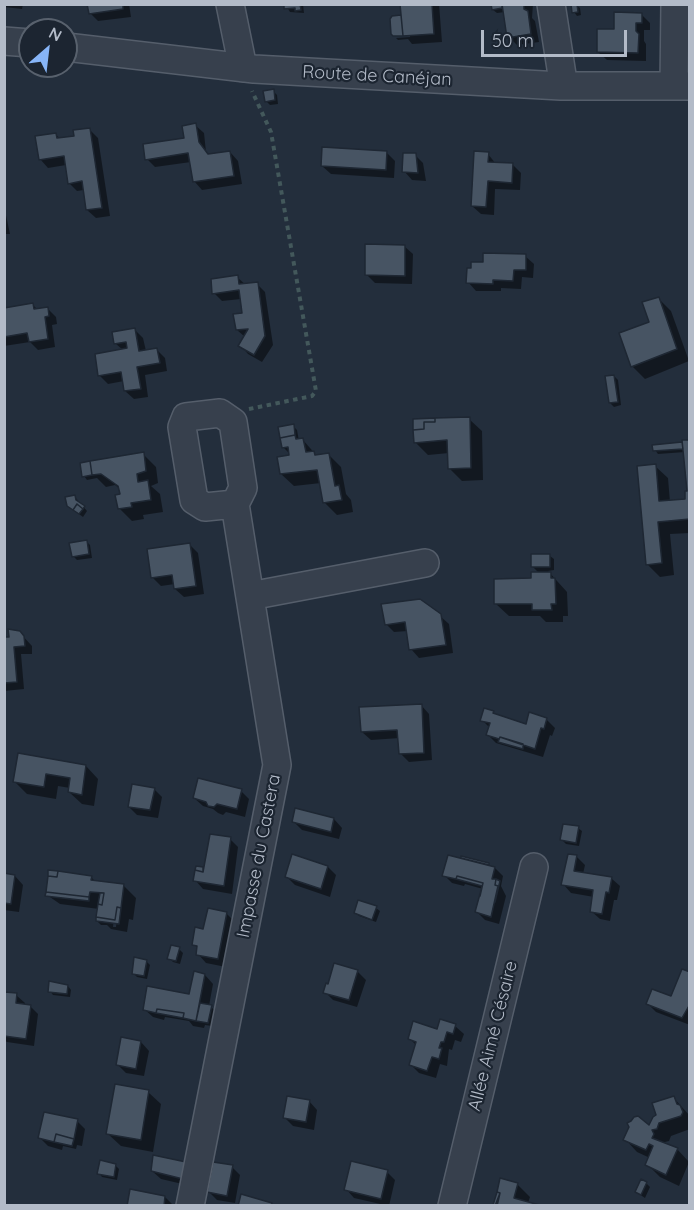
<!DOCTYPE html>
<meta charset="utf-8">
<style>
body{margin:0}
#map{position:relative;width:694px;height:1210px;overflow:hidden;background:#232e3c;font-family:Quicksand,sans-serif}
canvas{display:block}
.frame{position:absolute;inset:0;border:6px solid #b3bbc8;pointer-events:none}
.north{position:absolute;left:18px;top:18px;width:60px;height:60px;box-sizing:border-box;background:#1c2531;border:2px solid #58616d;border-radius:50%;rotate:28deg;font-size:16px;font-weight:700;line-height:24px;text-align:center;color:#b3bbc8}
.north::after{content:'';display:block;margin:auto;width:21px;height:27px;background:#87b5f8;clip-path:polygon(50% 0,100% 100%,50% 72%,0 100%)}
.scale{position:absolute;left:481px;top:30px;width:146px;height:27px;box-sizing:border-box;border:3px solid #b3bbc8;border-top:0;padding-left:8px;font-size:18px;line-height:21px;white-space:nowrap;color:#b3bbc8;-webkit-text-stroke:4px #1c2531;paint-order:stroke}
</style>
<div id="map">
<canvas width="694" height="1210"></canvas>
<div class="frame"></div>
<div class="north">N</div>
<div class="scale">50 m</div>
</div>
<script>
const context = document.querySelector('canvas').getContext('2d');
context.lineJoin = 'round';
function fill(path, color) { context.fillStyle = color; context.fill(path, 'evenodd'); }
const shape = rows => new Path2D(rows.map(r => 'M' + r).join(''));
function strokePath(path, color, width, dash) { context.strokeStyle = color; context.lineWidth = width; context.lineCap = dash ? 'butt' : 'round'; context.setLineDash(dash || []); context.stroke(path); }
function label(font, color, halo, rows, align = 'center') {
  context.font = font + ' Quicksand,sans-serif'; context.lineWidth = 4.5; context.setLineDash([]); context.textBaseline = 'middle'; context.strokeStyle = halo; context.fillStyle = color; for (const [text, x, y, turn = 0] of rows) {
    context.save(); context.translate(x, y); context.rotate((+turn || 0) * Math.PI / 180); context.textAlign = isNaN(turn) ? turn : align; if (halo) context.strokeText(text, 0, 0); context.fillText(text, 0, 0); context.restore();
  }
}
fill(shape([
 [4,4,23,4,22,9,4,7],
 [89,4,129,4,131,17,98,21,90,13],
 [285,4,303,4,304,13,290,12],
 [401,4,439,4,442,42,412,44,408,39,398,40,396,38,410,37,410,34,394,35,393,17,402,16],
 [492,4,533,4,532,18,535,21,539,42,517,45,509,37,505,12,497,13,493,10],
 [576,5,580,8,581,15,577,16,574,12],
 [641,14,650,23,650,30,644,30,644,41,646,44,646,61,607,60,598,52,615,30],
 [273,91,277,95,278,104,270,105,266,101],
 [195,125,204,133,206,152,209,156,230,152,238,161,242,184,202,190,194,181,191,162,155,167,147,159,186,139],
 [89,129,98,138,110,216,96,218,87,210,84,190,77,191,69,183,66,165,48,168,40,159,56,135,61,139,75,137],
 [387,153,395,161,394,178,331,174,322,166],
 [488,154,496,164,513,165,521,173,520,190,495,189,494,215,481,214,472,206],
 [415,155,423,163,426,181,412,180,404,171],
 [4,206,10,234,4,234],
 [404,246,413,254,412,284,375,283,367,275],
 [525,256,534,264,533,278,522,277,521,289,501,288,501,291,476,291,468,282,484,264],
 [237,277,246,285,257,284,265,292,273,345,262,362,248,354,240,345,245,337,237,330,243,314,241,299,222,301,214,293],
 [658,298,671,311,689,361,645,379,632,366,651,323],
 [33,305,38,310,48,309,56,317,57,324,52,325,55,347,38,350,30,342,4,346,4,309],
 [135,330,143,338,146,351,157,350,165,358,167,371,145,375,148,397,134,399,125,391,124,381,108,384,100,376,123,350,116,344],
 [614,376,618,380,621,405,614,407,610,403],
 [469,419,482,431,483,480,462,481,449,468,449,453,428,455,415,442],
 [293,426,297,430,299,441,303,440,317,456,328,454,341,467,346,494,351,500,353,512,337,515,324,502,321,483,294,486,281,474,292,456,283,447],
 [690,441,690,533,670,534,674,575,660,577,647,564,655,466,668,478,670,502,687,500,689,492,685,452,658,454,655,450,682,443,684,446],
 [143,454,156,467,158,483,151,486,160,494,163,512,143,515,144,519,132,521,119,508,120,489,115,485,106,487,97,478,87,480,84,476],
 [75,497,87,511,83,517,72,509],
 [86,541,90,545,92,558,77,560,73,556],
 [190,545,198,553,204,594,184,597,175,589,175,584,161,586,152,577],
 [550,556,554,559,554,570,548,571,567,592,568,616,563,616,563,622,546,622,540,616,509,616,496,604,533,580,539,573,533,567],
 [440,616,449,624,453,653,419,658,411,649,408,631,394,632,386,624],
 [20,633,32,646,32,654,21,654,24,689,4,691,4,638,11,638],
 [421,705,429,714,432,760,409,762,400,753,400,738,371,740,362,732],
 [493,712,498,717,527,726,546,719,555,728,552,736,550,735,543,757,496,743,488,735,490,728,482,720],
 [19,755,86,766,98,779,94,806,82,804,69,792,70,788,58,786,56,799,27,794,14,781],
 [154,789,162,797,158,818,137,815,129,807],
 [241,791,249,799,245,817,226,812,223,815,218,813,213,809,203,806,194,798],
 [334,819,342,828,339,839,302,830,293,821],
 [578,828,582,831,579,846,566,844,562,840],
 [230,839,238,847,232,894,203,889,195,880,203,868,204,870],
 [576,856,585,865,583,874,611,878,620,886,617,900,614,900,610,921,600,919,591,911,594,897,571,893,563,884],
 [328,867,336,875,330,897,295,885,286,876],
 [495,868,503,876,501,886,506,896,499,924,485,920,477,912,483,889,465,884,464,886,452,883,444,875],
 [4,875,15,876,23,885,19,912,4,910],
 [91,877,96,882,123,885,136,898,133,920,129,919,127,932,111,929,107,925,101,925,97,921,99,909,60,904,47,895],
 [114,917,117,917,116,927,113,927],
 [359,902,376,908,380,911,376,922,359,916,355,912],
 [226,913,235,922,226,967,206,963,198,954,198,949,194,944,204,930],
 [179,949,183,953,180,964,173,962,169,958],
 [146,961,150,965,147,979,137,977,133,973],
 [357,971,366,980,357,1007,333,1000,325,992],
 [690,973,690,1025,656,1012,648,1004,672,998],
 [205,975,213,984,209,1006,215,1010,212,1026,205,1025,204,1028,193,1026,189,1021,165,1017,164,1020,153,1017,144,1009,190,996],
 [68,986,71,990,70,997,53,995,50,991],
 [4,994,16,995,25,1003,25,1005,30,1006,38,1014,34,1046,7,1042,4,1040],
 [455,1026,464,1034,461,1042,455,1040,452,1050,449,1049,447,1066,440,1064,436,1078,419,1073,411,1065,417,1046,409,1038],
 [141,1042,149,1051,144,1076,126,1073,117,1064],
 [148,1092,161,1104,153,1152,121,1146,108,1134],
 [673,1097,690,1116,690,1129,671,1136,669,1141,661,1143,677,1149,689,1162,679,1186,660,1177,647,1164,650,1158,637,1152,625,1139,650,1127],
 [309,1101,317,1110,314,1130,293,1126,285,1118],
 [77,1121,85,1129,82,1146,77,1145,76,1149,63,1146,62,1150,48,1146,40,1138],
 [115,1165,119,1169,117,1180,102,1177,99,1173],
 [232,1167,240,1175,235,1203,217,1200,209,1192],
 [152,1171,194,1172,191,1186,161,1179],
 [387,1172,395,1180,389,1206,354,1198,346,1189],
 [501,1180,517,1184,530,1197,528,1203,538,1206,496,1206],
 [646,1183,650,1187,645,1198,636,1192],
 [165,1197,173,1205,128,1206]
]), '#0007');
const building = shape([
 [87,4,123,4,123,9,89,14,87,4],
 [284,4,300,4,301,10,295,11,295,8,284,9,284,4],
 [400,4,432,4,434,34,403,36,400,4],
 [491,4,502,4,502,8,492,10,491,4],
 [502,4,524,4,524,9,528,11,531,34,507,38,502,4],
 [571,4,577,4,578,12,572,13,571,4],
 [614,12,642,13,642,23,636,23,636,31,639,34,638,53,597,52,597,29,614,29,614,12],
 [401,15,403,36,393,36,391,34,390,19,392,16,401,15],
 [274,89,275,100,265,102,263,91,274,89],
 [196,123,199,142,208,154,230,151,234,176,193,182,188,153,145,160,143,144,184,138,182,126,196,123],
 [90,128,102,208,86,210,82,181,68,184,64,156,39,160,35,136,56,133,57,138,74,136,73,130,90,128],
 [322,147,387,151,386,170,321,166,322,147],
 [474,151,489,152,488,162,513,163,512,183,488,181,486,207,471,206,474,151],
 [403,153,416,153,418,173,402,172,403,153],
 [365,244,405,245,405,276,365,275,365,244],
 [483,253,526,254,526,270,514,270,513,281,493,280,493,284,466,283,467,268,471,268,471,262,483,262,483,253],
 [238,275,239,284,258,282,265,336,254,355,238,346,248,329,236,330,233,314,242,313,239,290,212,294,211,279,238,275],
 [659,297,677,349,631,367,619,333,649,322,642,302,659,297],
 [33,303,34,309,48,307,49,316,45,317,48,339,29,342,27,333,4,337,4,308,33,303],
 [135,328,139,351,157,348,160,363,137,367,141,389,124,391,121,372,98,376,95,354,127,348,126,342,114,344,112,332,135,328],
 [614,375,618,402,609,403,605,376,614,375],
 [470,417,471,468,448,469,447,440,414,443,413,430,424,429,424,422,435,422,435,418,470,417],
 [435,418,435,422,424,422,424,429,413,430,413,419,435,418],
 [294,424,295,435,280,438,278,427,294,424],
 [295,435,296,439,303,438,306,452,314,451,315,455,329,453,335,486,339,485,342,500,323,503,317,470,280,474,277,457,289,455,288,447,282,448,280,438,295,435],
 [682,440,690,440,690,519,658,522,662,563,646,565,637,466,656,464,659,501,685,499,685,491,687,491,682,440],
 [682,442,683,449,653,451,652,445,682,442],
 [144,452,146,471,137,474,138,482,148,480,151,500,131,503,132,507,118,509,115,495,120,494,118,486,101,474,92,475,90,461,144,452],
 [90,461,92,475,82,477,80,463,90,461],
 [75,495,76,500,85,506,83,509,77,504,73,510,67,506,65,497,75,495],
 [77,504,83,509,79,514,73,510,77,504],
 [87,540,89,554,72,557,69,543,87,540],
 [190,543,196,586,174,589,172,575,151,578,147,549,190,543],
 [531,554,550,554,550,567,531,567,531,554],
 [531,572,551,572,551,578,555,578,556,604,551,604,552,610,532,610,532,604,494,604,494,579,531,578,531,572],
 [420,599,441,614,446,645,409,650,405,622,385,625,381,604,420,599],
 [8,629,20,631,24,636,25,646,14,647,17,682,4,683,4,637,9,637,8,629],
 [422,704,424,753,399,754,397,730,361,732,359,707,422,704],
 [484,708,494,711,493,713,526,724,529,712,547,718,544,729,541,728,535,749,500,737,499,739,486,735,490,723,480,721,484,708],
 [500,737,523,744,523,749,498,742,500,737],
 [18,753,86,765,82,795,68,792,70,778,46,774,44,787,13,782,18,753],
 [198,778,242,789,237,809,217,804,214,807,208,806,206,802,193,798,198,778],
 [132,784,155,788,150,810,128,807,132,784],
 [295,808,334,818,331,832,292,822,295,808],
 [563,824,579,826,576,843,560,840,563,824],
 [210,834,231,837,224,886,193,881,195,870,203,872,210,834],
 [292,854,328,866,321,889,285,877,292,854],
 [568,854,577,855,574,871,612,877,609,893,606,892,602,914,590,912,593,890,561,885,568,854],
 [448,855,495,867,492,879,496,879,495,885,498,886,491,917,475,912,483,883,457,876,456,879,442,876,448,855],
 [461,856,489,863,489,865,461,858,461,856],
 [196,866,203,867,203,872,195,870,196,866],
 [48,870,58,871,57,877,48,876,48,870],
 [58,871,92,876,91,880,124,884,121,908,117,907,115,920,96,917,98,904,102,905,104,893,90,892,89,897,46,892,48,876,57,877,58,871],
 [4,873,15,875,11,904,4,903,4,873],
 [457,876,483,883,480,896,482,886,456,879,457,876],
 [496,879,500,881,495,902,498,886,495,885,496,879],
 [46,892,89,897,89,901,45,896,46,892],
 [100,893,104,893,102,905,98,904,100,893],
 [358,900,377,906,372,920,354,913,358,900],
 [117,907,121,908,119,924,96,921,96,917,115,920,117,907],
 [208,908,227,912,218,959,196,955,197,946,192,945,195,927,203,929,208,908],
 [171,945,180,947,176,961,167,959,171,945],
 [134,957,147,960,144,976,132,974,134,957],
 [334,963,358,970,349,1000,323,993,326,983,328,984,334,963],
 [682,969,690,972,690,1004,682,1018,646,1004,652,989,671,996,682,969],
 [194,971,205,974,196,1021,183,1018,184,1013,157,1009,156,1013,143,1010,147,986,189,994,194,971],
 [49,981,68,985,67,994,48,992,49,981],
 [4,992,17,993,16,1003,31,1005,26,1039,4,1036,4,992],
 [200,1003,212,1005,208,1023,196,1021,200,1003],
 [157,1009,184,1013,183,1018,156,1013,157,1009],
 [440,1019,456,1024,453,1034,447,1032,444,1042,441,1042,439,1048,442,1048,439,1059,432,1057,427,1071,409,1065,416,1042,408,1039,413,1021,437,1029,440,1019],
 [121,1037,141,1041,136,1069,116,1065,121,1037],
 [115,1084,149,1090,141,1140,106,1134,115,1084],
 [287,1096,310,1100,306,1122,283,1118,287,1096],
 [674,1096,677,1104,680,1105,683,1112,681,1116,659,1123,657,1129,652,1130,654,1134,652,1138,678,1148,666,1175,645,1165,653,1146,649,1144,646,1150,623,1140,629,1127,627,1123,631,1121,634,1117,638,1116,649,1125,653,1117,656,1115,652,1103,674,1096],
 [44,1112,78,1119,74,1139,56,1134,54,1142,38,1138,44,1112],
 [56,1134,74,1139,72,1146,54,1142,56,1134],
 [153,1155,186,1162,183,1179,151,1171,153,1155],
 [100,1160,116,1164,114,1177,97,1174,100,1160],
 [351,1161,388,1170,381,1199,344,1190,351,1161],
 [213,1162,233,1165,227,1196,207,1192,213,1162],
 [500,1178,518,1183,514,1198,543,1206,497,1206,500,1193,497,1192,500,1178],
 [641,1179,647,1182,641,1195,635,1192,641,1179],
 [130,1189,165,1196,164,1206,127,1206,130,1189],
 [497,1192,500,1193,495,1206,493,1205,497,1192],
 [241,1194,272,1203,271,1206,238,1206,241,1194]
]);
fill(building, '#475463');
strokePath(building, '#1e2733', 1.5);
const minor = shape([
 [230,4,243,68],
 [551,4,562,75,561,86],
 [4,41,30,43],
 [66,47,254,69,561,86,690,86],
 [674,86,675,4],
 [250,596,425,563],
 [190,1206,277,765,235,504,243,488,233,422,220,413,186,417,182,427,194,500,205,507,235,504],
 [452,1206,534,867]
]);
strokePath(minor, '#555e6b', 30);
strokePath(shape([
 [249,409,312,396,316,391,271,132,252,91]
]), '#43585b', 4, [4.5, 4.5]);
strokePath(minor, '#37404d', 27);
label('18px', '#b3bbc8', '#1c2531', [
 ["Route de Canéjan",377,76,3],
 ["Impasse du Castera",259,856,-79],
 ["Allée Aimé Césaire",493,1036,-76]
]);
</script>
